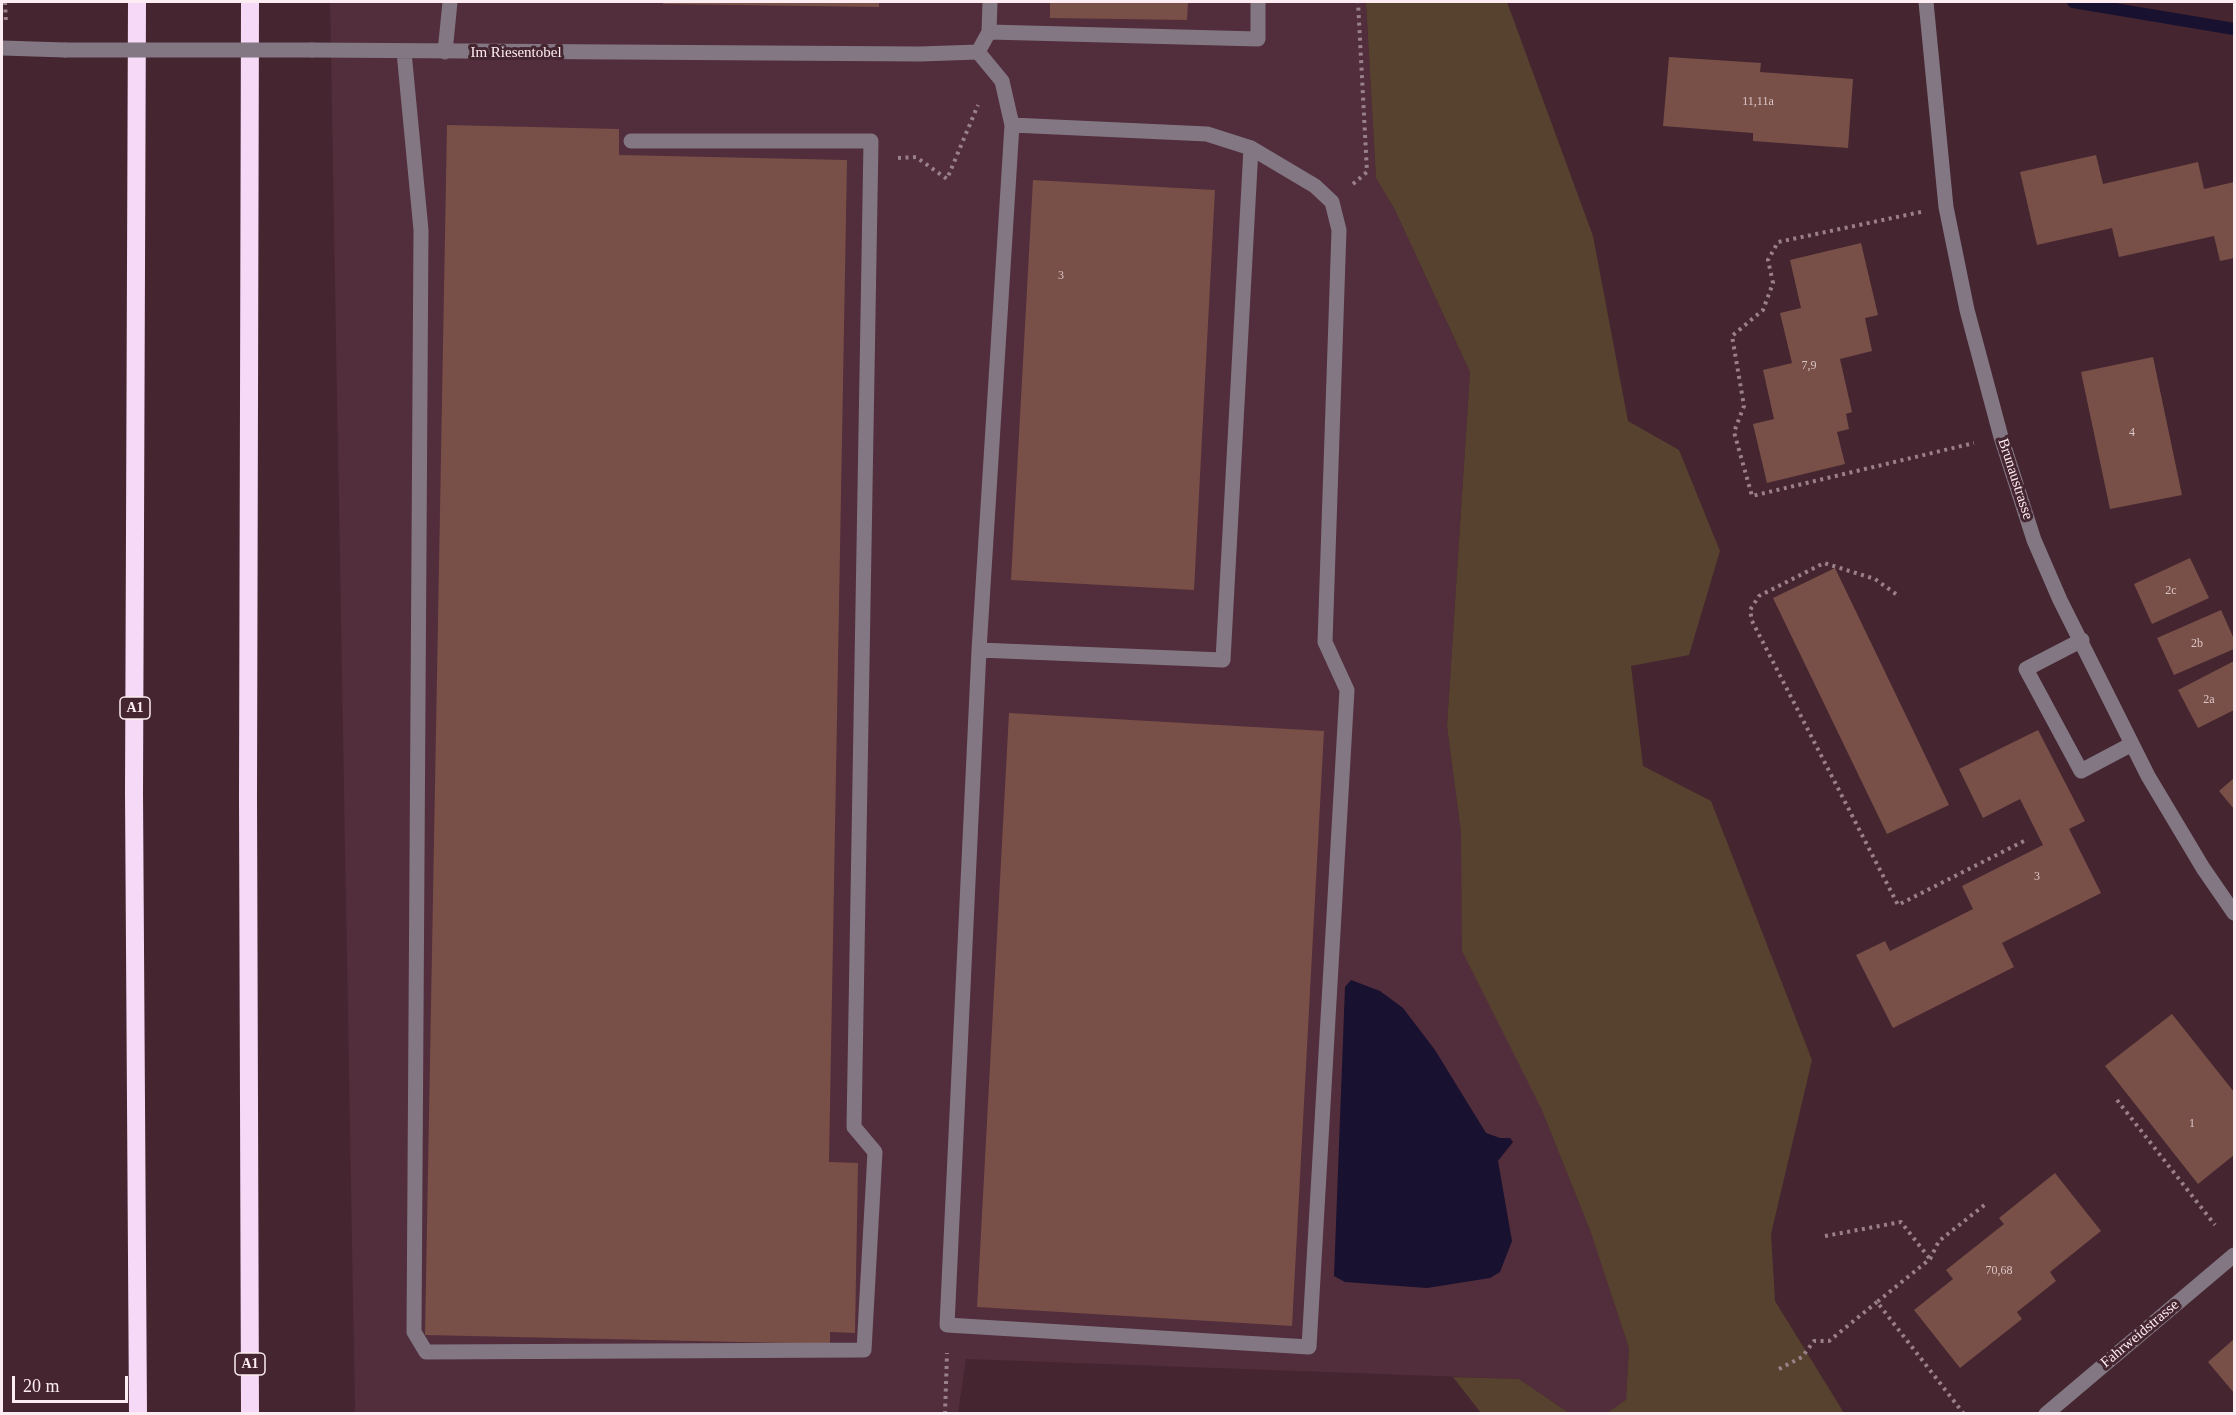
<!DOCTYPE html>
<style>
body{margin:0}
#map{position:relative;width:2236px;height:1415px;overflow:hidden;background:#452530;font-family:"Times New Roman",serif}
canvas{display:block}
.frame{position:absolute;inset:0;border:3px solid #fdecf1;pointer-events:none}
.scale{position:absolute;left:12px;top:1376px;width:116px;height:27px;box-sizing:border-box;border:3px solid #fdecf1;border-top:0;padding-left:8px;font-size:18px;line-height:21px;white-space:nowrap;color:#fdecf1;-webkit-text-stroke:4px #452530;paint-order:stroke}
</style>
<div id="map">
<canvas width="2236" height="1415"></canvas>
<div class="frame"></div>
<div class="scale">20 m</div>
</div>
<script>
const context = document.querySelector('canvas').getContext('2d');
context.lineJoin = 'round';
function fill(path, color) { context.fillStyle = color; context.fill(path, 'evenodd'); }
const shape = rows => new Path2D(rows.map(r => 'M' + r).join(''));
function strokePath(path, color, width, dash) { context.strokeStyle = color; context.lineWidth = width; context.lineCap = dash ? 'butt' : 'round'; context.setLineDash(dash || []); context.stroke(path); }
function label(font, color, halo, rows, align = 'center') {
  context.font = font + ' "Times New Roman",serif'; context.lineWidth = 6; context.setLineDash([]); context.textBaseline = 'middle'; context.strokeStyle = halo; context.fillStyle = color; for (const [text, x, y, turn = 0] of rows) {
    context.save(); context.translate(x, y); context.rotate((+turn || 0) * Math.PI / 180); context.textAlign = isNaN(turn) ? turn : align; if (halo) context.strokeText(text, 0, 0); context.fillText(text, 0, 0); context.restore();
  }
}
fill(shape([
 [330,2,1366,2,1376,178,1395,210,1470,372,1447,726,1461,833,1541,1108,1590,1230,1629,1348,1626,1401,1607,1413,1569,1413,1519,1379,966,1359,958,1413,355,1413]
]), '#522d3b');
fill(shape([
 [1366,2,1507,2,1593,236,1628,421,1679,450,1720,551,1689,655,1631,666,1643,766,1711,801,1812,1060,1771,1234,1775,1301,1844,1413,1607,1413,1626,1400,1629,1348,1590,1230,1541,1108,1462,951,1461,833,1447,726,1470,372,1395,210,1376,178],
 [1453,1377,1519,1379,1569,1413,1481,1413]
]), '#57422f');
fill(shape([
 [1351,980,1380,991,1403,1008,1435,1050,1486,1133,1500,1138,1510,1138,1513,1142,1498,1161,1512,1241,1500,1272,1490,1278,1427,1288,1345,1282,1334,1276,1345,987]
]), '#18112f');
strokePath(shape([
 [2073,2,2234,29]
]), '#18112f', 12);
fill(shape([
 [663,2,879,2,879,7,663,4],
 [1050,2,1188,2,1187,20,1050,18],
 [1669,57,1761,63,1760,72,1853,79,1848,148,1753,141,1753,133,1663,126],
 [447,125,619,129,619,155,847,160,829,1162,858,1163,855,1333,830,1332,830,1344,425,1335],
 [2096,155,2103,184,2198,162,2204,189,2234,182,2234,258,2220,261,2214,236,2119,257,2112,228,2037,245,2020,172],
 [1033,180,1215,190,1194,590,1011,580],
 [1861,243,1878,315,1865,318,1872,351,1840,359,1852,412,1846,414,1849,429,1837,432,1845,464,1767,483,1753,424,1774,419,1763,370,1792,363,1780,313,1801,308,1790,260],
 [2153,357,2182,495,2110,509,2081,372],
 [2190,558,2209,598,2152,624,2134,584],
 [1835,568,1949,805,1887,834,1773,598],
 [2221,610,2234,639,2234,649,2174,675,2157,638],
 [2234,661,2234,710,2198,728,2178,690],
 [1009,713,1324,731,1292,1326,977,1307],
 [2038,730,2085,821,2069,829,2101,893,2002,943,2014,967,1893,1028,1856,955,1885,941,1890,951,1973,909,1962,886,2043,845,2020,799,1983,818,1959,769],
 [2234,778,2234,809,2219,791],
 [2172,1014,2234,1092,2234,1155,2198,1184,2105,1066],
 [2055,1173,2101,1231,2050,1272,2056,1281,2017,1312,2022,1319,1960,1368,1914,1310,1953,1279,1946,1270,2004,1224,1999,1218],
 [2234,1339,2234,1393,2208,1362]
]), '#785048');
strokePath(shape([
 [5,2,6,22],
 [898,158,916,157,947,179,978,105],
 [1353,184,1367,172,1358,2],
 [1921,212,1778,242,1768,260,1773,283,1763,310,1732,336,1744,406,1734,432,1752,496,1974,443],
 [1896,594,1875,579,1824,563,1759,596,1750,610,1752,621,1898,905,2028,839],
 [2117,1100,2215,1225],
 [1825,1236,1901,1222,1930,1259],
 [1779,1369,1802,1357,1814,1341,1829,1341,1877,1302],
 [945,1414,947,1353],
 [1964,1414,1877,1302,1930,1259,1939,1241,1987,1203]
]), '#9a8189', 4, [3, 4.5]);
strokePath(shape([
 [1926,2,1946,207,1967,310,2001,437,2034,540,2060,600,2148,776,2203,868,2234,913],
 [989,32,1258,39,1258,2],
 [2,48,65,50],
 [312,50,920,54,978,52,989,32,990,2],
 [404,52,421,230,414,1332,426,1352,864,1350,875,1152,854,1127,871,141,631,141],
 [445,52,450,2],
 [978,52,1002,81,1012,125,979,650,947,1325,1309,1347,1347,690,1325,642,1339,230,1332,202,1315,186,1251,148,1207,134,1012,125],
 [2082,640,2026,669,2081,771,2132,744],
 [979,650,1223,660,1251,148],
 [2046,1414,2234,1255]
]), '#827783', 15);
strokePath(shape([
 [137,2,134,792,138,1414],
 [250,2,248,796,250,1414]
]), '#f5d9f7', 18);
strokePath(shape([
 [65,50,312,50]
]), '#827783', 15);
label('12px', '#dcc5c7', null, [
 ["11,11a",1758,102],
 ["3",1061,276],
 ["7,9",1809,366],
 ["4",2132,433],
 ["2c",2171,591],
 ["2b",2197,644],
 ["2a",2209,700],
 ["3",2037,877],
 ["1",2192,1124],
 ["70,68",1999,1271]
]);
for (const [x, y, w] of [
 [135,708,30],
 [250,1364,30]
]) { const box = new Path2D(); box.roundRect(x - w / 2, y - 11, w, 22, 4.5); context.fillStyle = '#452530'; context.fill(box); strokePath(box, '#fdecf1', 1.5); }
label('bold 14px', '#fdecf1', null, [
 ["A1",135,708],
 ["A1",250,1364]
]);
label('15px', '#fdecf1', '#452530', [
 ["Im Riesentobel",516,53],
 ["Brunaustrasse",2015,479,72],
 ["Fahrweidstrasse",2140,1334,-40]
]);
</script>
